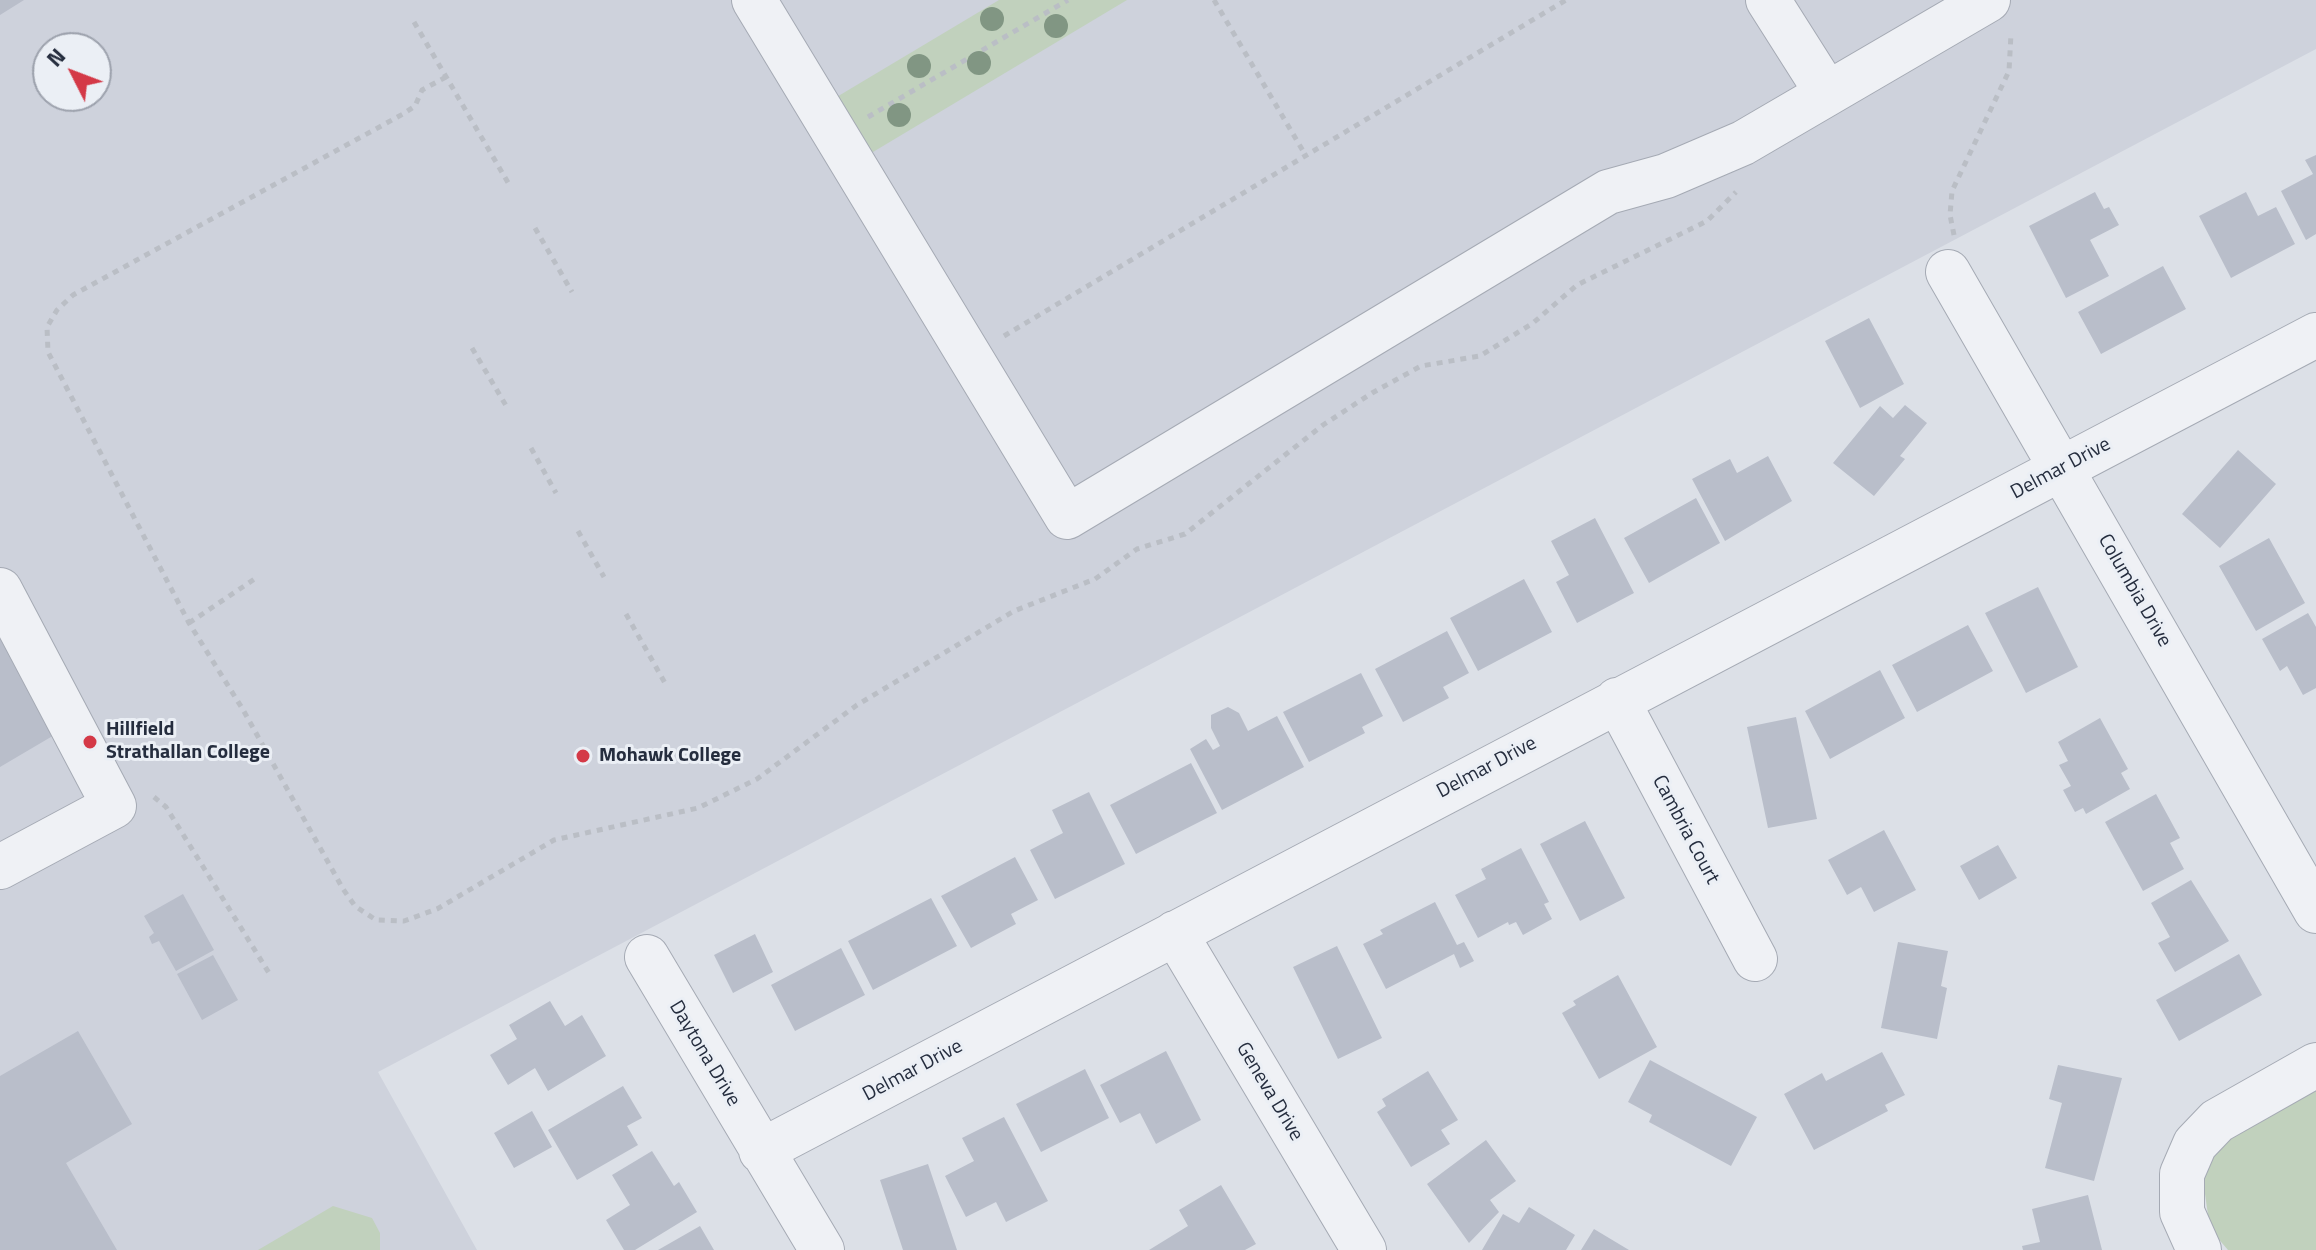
<!DOCTYPE html>
<style>
body{margin:0}
#map{position:relative;width:2316px;height:1250px;overflow:hidden;background:#dce0e7;font-family:"Titillium Web",sans-serif}
canvas{display:block}
.north{position:absolute;left:32px;top:32px;width:80px;height:80px;box-sizing:border-box;background:#ebeff5;border:2px solid #9ca1ac;border-radius:50%;rotate:312deg;font-size:22px;font-weight:700;line-height:32px;text-align:center;color:#252d3e}
.north::after{content:'';display:block;margin:auto;width:28px;height:36px;background:#d43947;clip-path:polygon(50% 0,100% 100%,50% 72%,0 100%)}
</style>
<div id="map">
<canvas width="2316" height="1250"></canvas>
<div class="north">N</div>
</div>
<script>
const context = document.querySelector('canvas').getContext('2d');
context.lineJoin = 'round';
function fill(path, color) { context.fillStyle = color; context.fill(path, 'evenodd'); }
const shape = rows => new Path2D(rows.map(r => 'M' + r).join(''));
function strokePath(path, color, width, dash) { context.strokeStyle = color; context.lineWidth = width; context.lineCap = dash ? 'butt' : 'round'; context.setLineDash(dash || []); context.stroke(path); }
function label(font, color, halo, rows, align = 'center') {
  context.font = font + ' "Titillium Web",sans-serif'; context.lineWidth = 6; context.setLineDash([]); context.textBaseline = 'middle'; context.strokeStyle = halo; context.fillStyle = color; for (const [text, x, y, turn = 0] of rows) {
    context.save(); context.translate(x, y); context.rotate((+turn || 0) * Math.PI / 180); context.textAlign = isNaN(turn) ? turn : align; if (halo) context.strokeText(text, 0, 0); context.fillText(text, 0, 0); context.restore();
  }
}
fill(shape([
 [0,0,2316,0,2316,49,378,1072,477,1250,0,1250],
 [48,48,96,48,96,96,48,96]
]), '#ced2dc');
fill(shape([
 [999,0,1127,0,868,155,835,98],
 [2316,1086,2316,1250,2228,1250,2210,1229,2203,1180,2219,1145],
 [333,1206,372,1218,380,1233,380,1250,258,1250]
]), '#c1d1bd');
fill(shape([
 [0,0,24,0,0,15],
 [2316,155,2316,234,2306,240,2281,191,2313,174,2305,160],
 [2095,192,2104,209,2109,207,2119,225,2090,240,2109,276,2066,298,2029,226],
 [2246,192,2258,216,2276,207,2295,244,2231,278,2199,216],
 [2163,266,2186,309,2101,354,2078,312],
 [1869,318,1904,384,1860,408,1825,341],
 [1905,405,1927,423,1900,456,1905,459,1874,496,1833,463,1880,406,1893,418],
 [2238,450,2276,484,2220,548,2182,514],
 [1768,456,1792,501,1725,541,1692,479,1730,459,1737,473],
 [1696,498,1720,543,1649,583,1624,538],
 [1595,518,1634,593,1577,623,1556,582,1569,575,1551,541],
 [2269,538,2305,603,2256,631,2219,566],
 [1524,579,1552,632,1478,671,1450,618],
 [2038,587,2078,667,2026,693,1985,613],
 [2308,613,2316,627,2316,688,2303,695,2287,666,2280,671,2262,639],
 [1968,625,1993,671,1917,712,1892,665],
 [1447,631,1469,673,1443,687,1449,698,1403,722,1375,669],
 [0,637,56,734,0,767],
 [1880,670,1905,718,1830,759,1805,711],
 [1361,673,1383,716,1362,727,1365,733,1309,762,1283,712],
 [1228,707,1239,713,1248,731,1277,716,1304,767,1222,810,1190,749,1206,739,1213,750,1220,746,1211,728,1211,715],
 [1796,717,1817,819,1768,828,1747,727],
 [2100,718,2128,769,2121,773,2130,789,2086,814,2083,808,2075,812,2063,790,2071,786,2059,765,2068,761,2058,742],
 [1191,763,1217,813,1136,854,1110,805],
 [1089,792,1125,864,1055,899,1030,850,1063,833,1052,810],
 [2156,794,2180,838,2170,843,2184,869,2143,891,2105,822],
 [1585,821,1625,898,1580,921,1540,844],
 [1884,830,1916,890,1874,912,1861,887,1847,895,1828,860],
 [1998,845,2017,878,1979,900,1960,866],
 [1521,848,1549,902,1544,904,1552,919,1523,935,1516,922,1509,925,1508,922,1478,938,1455,895,1486,879,1481,869],
 [1015,857,1038,900,1011,914,1016,924,971,948,941,896],
 [2191,880,2229,941,2175,972,2158,943,2170,937,2151,903],
 [183,894,214,950,176,971,159,941,152,944,149,937,154,933,144,916],
 [931,898,957,946,873,990,848,941],
 [1435,902,1457,945,1464,942,1474,961,1460,968,1454,954,1386,989,1363,944,1383,934,1380,930],
 [755,934,773,972,733,993,714,955],
 [1898,942,1948,951,1941,986,1947,988,1937,1039,1881,1028],
 [1337,946,1382,1038,1338,1059,1293,967],
 [841,948,865,995,795,1031,771,985],
 [2239,954,2262,995,2179,1041,2156,1000],
 [213,955,238,1000,202,1020,177,974],
 [1618,975,1657,1047,1599,1079,1562,1013,1576,1005,1573,1001],
 [550,1001,565,1026,582,1015,606,1056,548,1091,535,1068,508,1085,490,1055,517,1039,509,1025],
 [78,1031,132,1124,66,1163,117,1250,0,1250,0,1076],
 [1166,1051,1201,1120,1156,1144,1140,1113,1120,1123,1100,1085],
 [1882,1052,1905,1095,1885,1105,1888,1111,1814,1150,1784,1094,1822,1073,1826,1081],
 [1650,1060,1757,1117,1731,1166,1649,1122,1652,1115,1628,1102],
 [2058,1065,2122,1078,2094,1181,2045,1168,2062,1103,2049,1099],
 [1085,1069,1109,1118,1041,1152,1016,1104],
 [1428,1071,1458,1120,1441,1130,1450,1144,1411,1167,1377,1112,1386,1106,1382,1099],
 [623,1086,642,1118,627,1126,638,1145,577,1180,548,1130],
 [532,1111,552,1147,514,1168,494,1133],
 [1004,1117,1048,1201,1006,1222,996,1202,966,1217,945,1176,974,1161,962,1138],
 [1486,1140,1516,1181,1490,1200,1499,1212,1469,1243,1427,1184],
 [652,1151,674,1186,679,1182,697,1212,635,1250,624,1250,606,1220,630,1205,612,1175],
 [928,1164,957,1250,903,1250,880,1180],
 [1221,1185,1256,1244,1245,1250,1149,1250,1188,1226,1179,1210],
 [2088,1195,2102,1250,2023,1250,2022,1246,2040,1242,2032,1209],
 [1529,1207,1575,1235,1566,1250,1482,1250,1503,1214,1519,1223],
 [700,1226,714,1250,658,1250],
 [1594,1229,1629,1250,1581,1250]
]), '#b9beca');
const minor = shape([
 [754,0,1067,517,1608,192,1666,176,1743,143,1988,0],
 [1768,0,1827,93],
 [1948,272,2316,911],
 [0,590,114,806,0,867],
 [1617,700,1755,959],
 [1175,933,1364,1250],
 [647,957,822,1250],
 [761,1151,2316,335],
 [2199,1250,2182,1212,2182,1174,2195,1144,2217,1121,2316,1065]
]);
strokePath(minor, '#a5aab4', 46);
strokePath(shape([
 [1214,0,1306,156],
 [414,22,510,186],
 [446,77,422,90,415,106,403,114,73,295,57,310,47,327,48,352,189,623,242,708,343,889,355,906,376,920,404,921,437,909,554,840,698,808,757,779,857,705,1014,611,1095,579,1137,549,1185,534,1323,425,1372,393,1421,366,1480,356,1533,323,1577,285,1707,221,1736,192],
 [868,117,1068,0],
 [535,228,572,292],
 [1954,235,1950,215,1952,191,2009,71,2011,34],
 [1004,336,1566,0],
 [472,348,508,409],
 [531,448,556,493],
 [578,531,604,577],
 [626,614,665,683],
 [189,623,256,578],
 [154,797,166,807,269,973]
]), '#babec5', 5, [6, 6]);
strokePath(minor, '#eff1f5', 44);
context.fillStyle = '#819683';
for (const [x, y] of [
 [992,19],
 [1056,26],
 [979,63],
 [919,66],
 [899,115]
]) { context.beginPath(); context.arc(x, y, 12, 0, 2 * Math.PI); context.fill(); }
for (const [x, y, r, color] of [
 [90,742,8,"#d43947"],
 [583,756,8,"#d43947"]
]) { const dot = new Path2D(); dot.arc(x, y, r, 0, 2 * Math.PI); context.fillStyle = color; context.fill(dot); strokePath(dot, '#ebeff5', 3); }
label('20px', '#252d3e', '#ebeff5', [
 ["Delmar Drive",2061,469,-28],
 ["Columbia Drive",2134,591,60],
 ["Delmar Drive",1487,768,-28],
 ["Cambria Court",1685,830,62],
 ["Daytona Drive",704,1054,59],
 ["Delmar Drive",913,1071,-28],
 ["Geneva Drive",1269,1092,59]
]);
label('bold 20px', '#252d3e', '#ebeff5', [
 ["Hillfield",106,730],
 ["Strathallan College",106,753],
 ["Mohawk College",599,756]
], 'left');
</script>
